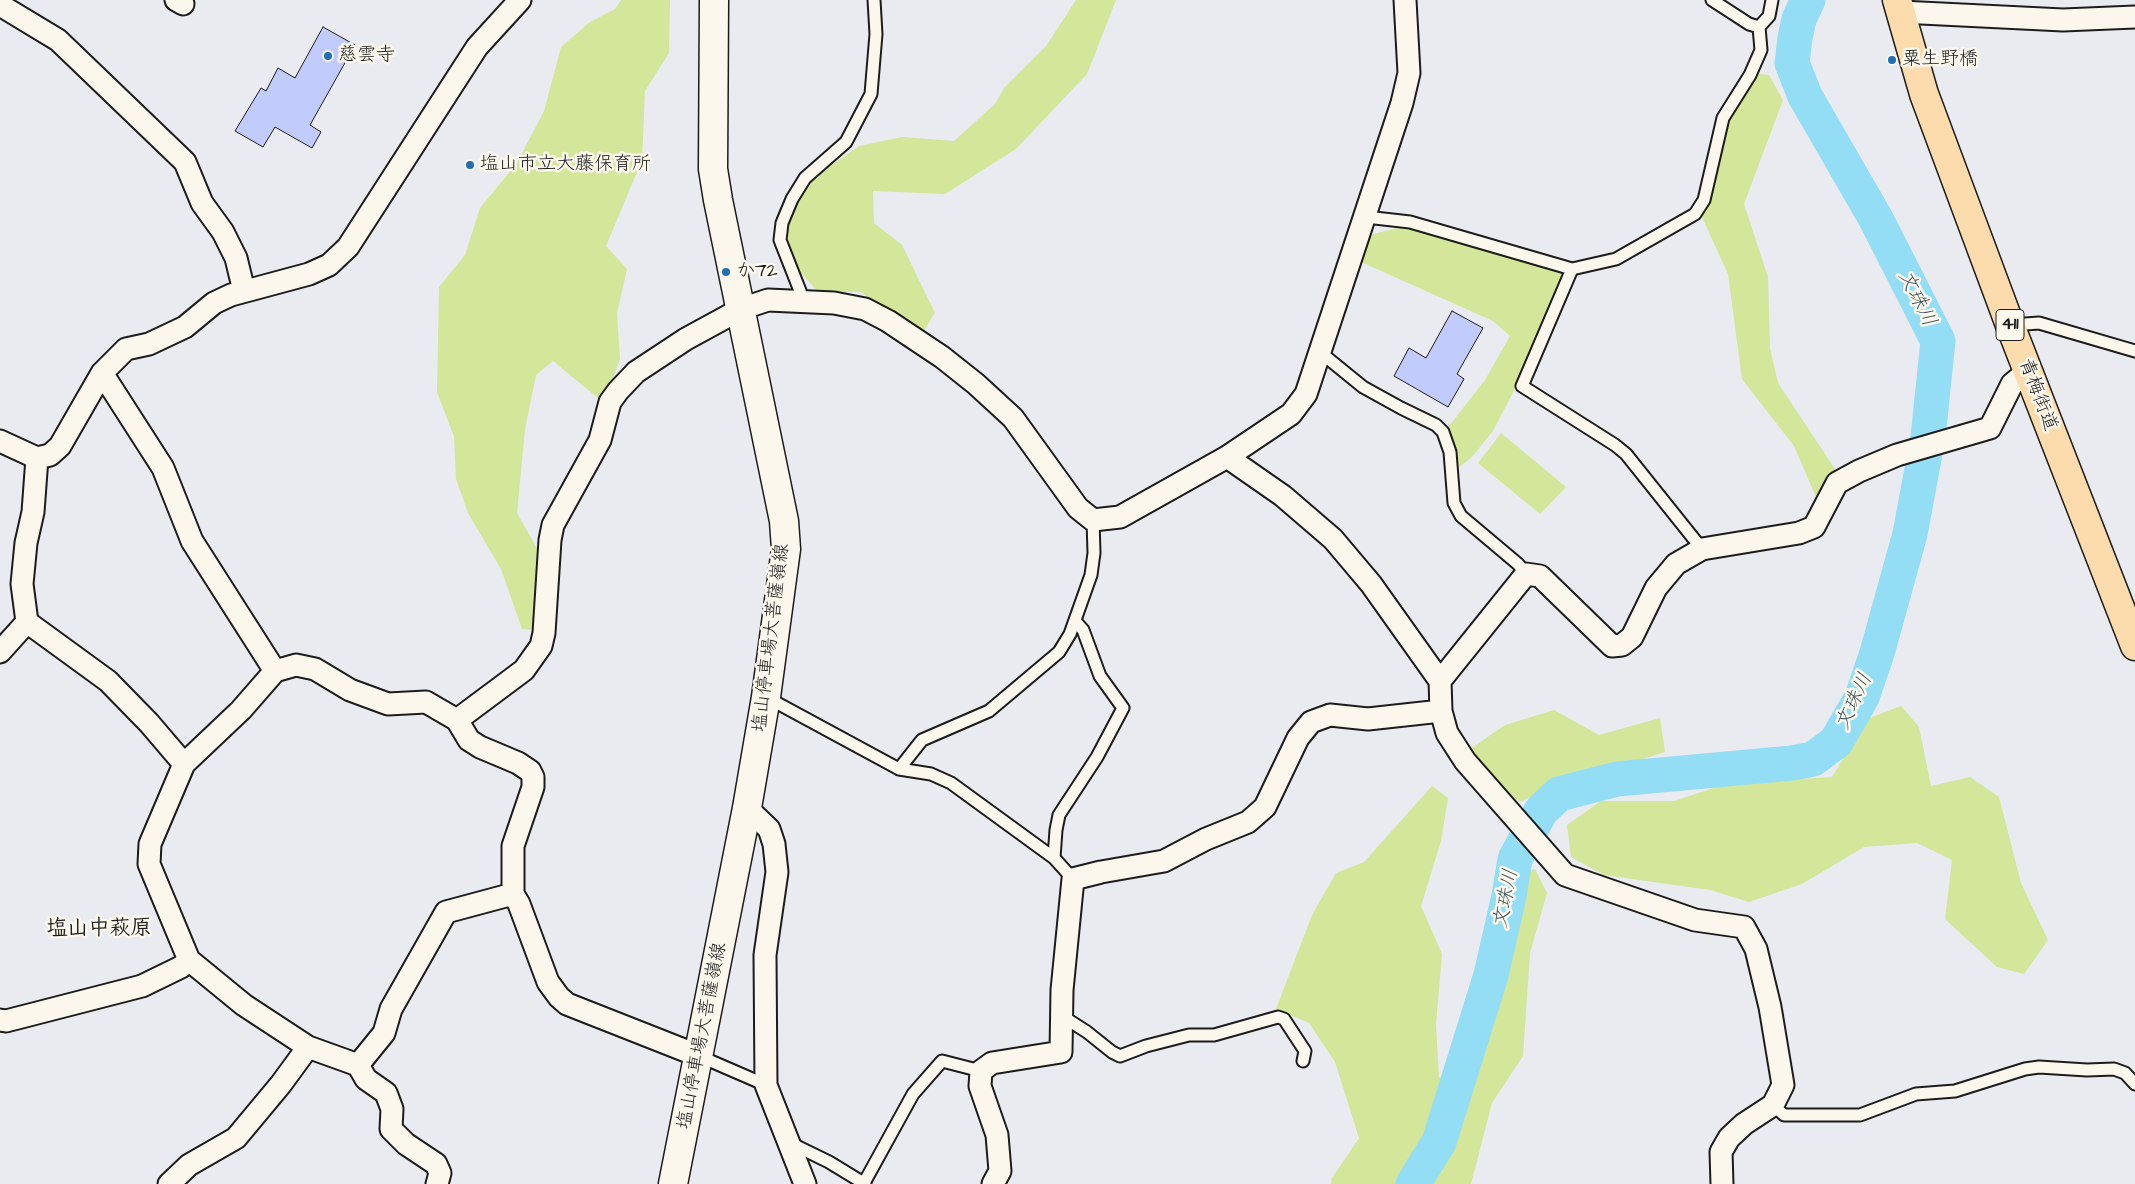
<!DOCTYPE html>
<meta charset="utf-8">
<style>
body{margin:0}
canvas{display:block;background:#eaeaf1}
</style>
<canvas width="2135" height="1184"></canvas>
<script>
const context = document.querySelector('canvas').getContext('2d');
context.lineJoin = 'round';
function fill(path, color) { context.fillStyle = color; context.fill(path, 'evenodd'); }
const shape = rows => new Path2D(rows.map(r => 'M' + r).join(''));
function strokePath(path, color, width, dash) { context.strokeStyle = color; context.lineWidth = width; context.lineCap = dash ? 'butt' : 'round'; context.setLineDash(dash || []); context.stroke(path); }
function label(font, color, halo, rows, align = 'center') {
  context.font = font + ' "Architects Daughter","Klee One",sans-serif'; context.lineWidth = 5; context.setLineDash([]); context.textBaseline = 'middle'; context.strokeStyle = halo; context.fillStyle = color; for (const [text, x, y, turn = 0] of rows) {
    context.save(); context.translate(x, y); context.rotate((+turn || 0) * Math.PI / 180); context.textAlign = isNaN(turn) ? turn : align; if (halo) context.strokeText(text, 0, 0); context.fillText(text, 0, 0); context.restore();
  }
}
fill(shape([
 [621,0,670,0,669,53,645,91,642,160,606,246,627,269,617,313,620,359,604,403,553,361,536,375,525,429,517,513,547,566,535,630,522,629,501,569,468,513,456,479,454,437,437,392,439,287,465,255,480,208,517,163,544,111,561,47,590,22,615,9],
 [1076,0,1116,0,1087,74,1016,149,945,194,873,191,874,223,902,245,935,313,923,332,860,292,818,292,801,273,785,236,795,202,810,180,859,146,902,137,954,141,995,104,1004,88,1046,46],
 [1758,74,1769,75,1783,100,1744,204,1768,277,1770,348,1778,383,1835,469,1819,504,1794,446,1742,379,1728,274,1701,215,1712,194,1729,120],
 [1402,227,1565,272,1521,377,1493,431,1471,458,1459,467,1446,430,1485,380,1510,336,1493,321,1361,262,1369,235],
 [1501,433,1566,487,1540,514,1478,463],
 [1901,706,1919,727,1931,786,1970,777,1999,797,2021,883,2048,940,2024,974,1997,967,1945,919,1952,860,1917,843,1864,847,1802,884,1749,902,1710,890,1604,875,1571,857,1567,825,1601,801,1674,801,1729,783,1832,777,1867,719],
 [1554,710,1599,735,1660,718,1665,752,1625,765,1584,773,1520,802,1495,783,1469,750,1505,725],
 [1432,786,1448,798,1441,841,1421,906,1442,954,1436,1025,1439,1077,1472,1070,1497,986,1523,872,1535,869,1547,893,1530,953,1523,1056,1492,1103,1471,1184,1331,1184,1332,1178,1359,1138,1335,1062,1309,1023,1276,1009,1312,915,1336,873,1364,862]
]), '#d4e69a');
strokePath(shape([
 [1413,1184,1439,1142,1491,975,1509,896,1515,859,1541,811,1559,794,1617,779,1792,763,1813,759,1836,742,1862,697,1877,653,1910,534,1928,437,1938,341,1876,219,1805,96,1792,63,1795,38,1799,19,1808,0]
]), '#94def5', 35);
const building = shape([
 [323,27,355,45,310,125,321,132,312,148,275,127,263,147,235,131,261,88,266,91,278,68,295,78,323,27],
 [1452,311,1483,328,1457,374,1464,379,1448,407,1394,376,1409,348,1426,358,1452,311]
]);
fill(building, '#c1ccfd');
strokePath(building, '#1c1c1c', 1);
const lane = shape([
 [1712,0,1749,24,1759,27,1769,16,1772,0],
 [1366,217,1410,222,1572,269,1616,259,1695,214,1704,200,1723,118,1750,75,1761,50,1759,27],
 [1572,269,1522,386,1615,445,1626,454,1702,549],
 [804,301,780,240,782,223,792,199,805,178,846,142,871,94,876,34,874,0],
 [2011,325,2039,323,2135,351],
 [1320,352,1363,387,1401,408,1436,425,1443,432,1450,452,1454,503,1461,516,1518,564,1526,574],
 [766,697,899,769,931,774,951,783,1054,858,1073,879],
 [899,769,922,740,989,711,1059,652,1070,634,1091,575,1094,553,1093,520],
 [1054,858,1056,830,1059,815,1097,757,1123,708,1100,676,1083,630,1075,621],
 [1062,1016,1087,1032,1112,1052,1120,1056,1146,1046,1189,1035,1214,1035,1278,1017,1284,1019,1305,1051,1303,1061],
 [699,1056,766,1085],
 [1773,1105,1784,1115,1860,1115,1916,1094,1955,1091,2025,1069,2039,1067,2087,1070,2114,1069,2125,1073,2135,1084],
 [790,1143,829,1162,865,1184],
 [864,1183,913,1094,942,1061,981,1071]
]);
const street = shape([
 [176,0,183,4],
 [0,5,58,40,185,162,202,203,223,232,236,258,244,291],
 [1901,12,2063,20,2135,17],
 [102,373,163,468,192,541,275,671],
 [0,441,37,458,50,455,60,446,102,373,126,349,149,344,185,327,214,303,231,295,309,274,329,265,348,247,477,47,520,0],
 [1227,457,1283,496,1333,539,1371,584,1440,681,1441,711,1447,733,1465,761,1565,875,1695,920,1744,927,1756,949,1770,1007,1783,1085,1773,1105,1744,1124,1729,1138,1721,1152,1722,1184],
 [27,622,108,681,149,723,184,764],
 [0,652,27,622,22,584,26,543,33,512,37,458],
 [1440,681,1526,574,1540,576,1612,646,1622,645,1632,637,1656,588,1676,564,1702,549,1799,533,1814,527,1837,483,1859,471,1897,455,1990,428,2012,384,2028,371],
 [457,720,524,670,541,646,544,633,550,540,553,525,600,440,610,402,618,391,636,372,686,339,741,309,768,300,834,303,865,309,888,321,942,357,976,384,1013,418,1078,508,1093,520,1120,517,1227,457,1291,414,1306,394,1402,103,1409,73,1405,0],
 [747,808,769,829,774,844,777,872,765,955,766,1085,805,1184],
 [0,1020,6,1021,142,986,181,967,189,960],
 [308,1047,244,1005,189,960,149,864,150,844,184,764,241,710,275,671,296,665,315,669,350,690,388,704,426,702,457,720,469,740,480,747,518,763,530,771,533,777,533,787,513,846,513,894,519,904,548,982,559,997,567,1004,699,1056],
 [358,1065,366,1079,386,1093,392,1109,391,1129,406,1144,436,1164,440,1173,437,1184],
 [169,1184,189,1165,236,1138,281,1084,308,1047,358,1065,384,1033,391,1009,446,912,513,894],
 [993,1184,1000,1171,997,1135,980,1086,981,1071,992,1063,1061,1052,1062,990,1073,879,1101,872,1164,861,1206,839,1248,822,1265,807,1298,738,1311,722,1330,715,1368,719,1441,711]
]);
const secondary = shape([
 [673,1184,747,808,766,697,786,549,784,521,718,200,713,169,714,0]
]);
const highway = shape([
 [1897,0,1924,94,2010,325,2135,646]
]);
strokePath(lane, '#1c1c1c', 15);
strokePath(street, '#1c1c1c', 25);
strokePath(secondary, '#1c1c1c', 31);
strokePath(highway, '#1c1c1c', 31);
strokePath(lane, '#fbf7ec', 11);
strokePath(street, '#fbf7ec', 21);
strokePath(secondary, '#fbf7ec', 28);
strokePath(highway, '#fcdcac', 28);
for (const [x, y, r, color] of [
 [328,56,5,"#1f6fb2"],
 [1892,60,5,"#1f6fb2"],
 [470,165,5,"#1f6fb2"],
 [726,272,5,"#1f6fb2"]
]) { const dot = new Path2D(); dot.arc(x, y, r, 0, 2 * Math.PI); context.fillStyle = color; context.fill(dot); strokePath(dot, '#fbf7ec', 2); }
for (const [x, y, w] of [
 [2010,325,28]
]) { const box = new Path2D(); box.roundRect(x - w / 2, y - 15.5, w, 31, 4); context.fillStyle = '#fbf7ec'; context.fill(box); strokePath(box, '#1c1c1c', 1); }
label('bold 18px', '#1c1c1c', null, [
 ["411",2010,325]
]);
label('19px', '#1c1c1c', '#fbf7ec', [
 ["慈雲寺",338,56],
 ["粟生野橋",1902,60],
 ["塩山市立大藤保育所",480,165],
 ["か72",736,272]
], 'left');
label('19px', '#1c1c1c', '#fbf7ec', [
 ["青梅街道",2037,395,69],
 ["塩山停車場大菩薩嶺線",772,638,-83],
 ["塩山停車場大菩薩嶺線",703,1036,-79]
]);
label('italic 20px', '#40565d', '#fbf7ec', [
 ["文珠川",1916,299,63],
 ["文珠川",1855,702,-65],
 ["文珠川",1507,899,-79]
]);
label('bold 21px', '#1c1c1c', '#fbf7ec', [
 ["塩山中萩原",99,930]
]);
</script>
